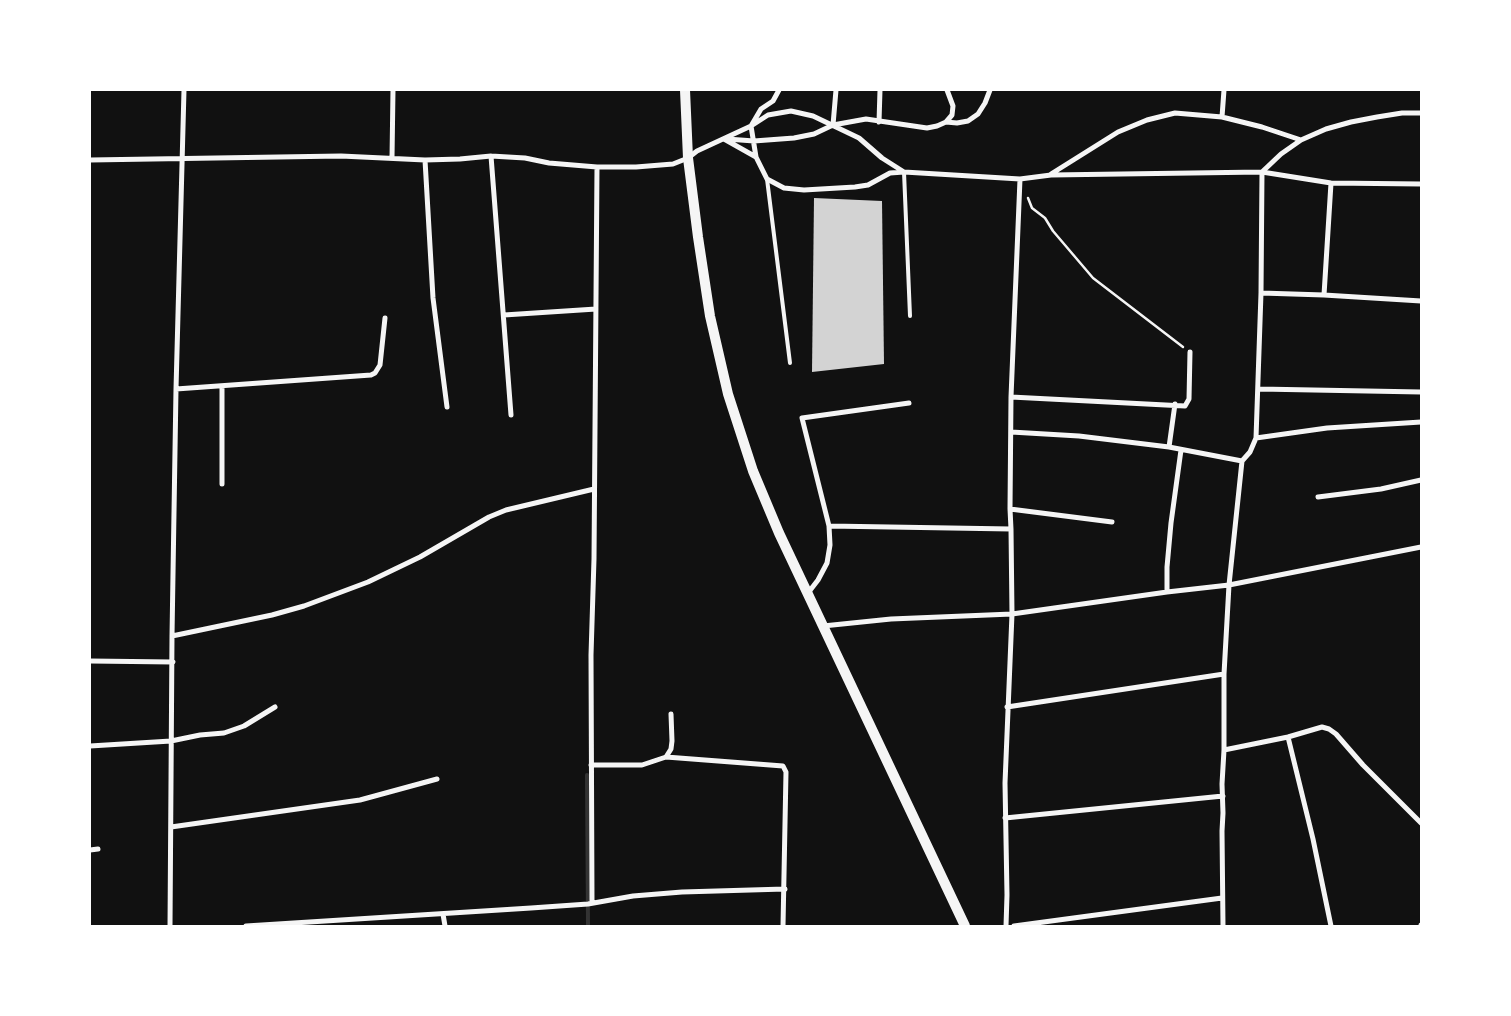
<!DOCTYPE html>
<style>
body{margin:0}
#map{position:relative;width:1511px;height:1016px;overflow:hidden;background:#111;font-family:"Zilla Slab",serif}
canvas{display:block}
.frame{position:absolute;inset:0;border:91px solid #fff;pointer-events:none}
</style>
<div id="map">
<canvas width="1511" height="1016"></canvas>
<div class="frame"></div>
</div>
<script>
const context = document.querySelector('canvas').getContext('2d');
context.lineJoin = 'round';
const shape = rows => new Path2D(rows.map(r => 'M' + r).join(''));
function strokePath(path, color, width, dash) { context.strokeStyle = color; context.lineWidth = width; context.lineCap = dash ? 'butt' : 'round'; context.setLineDash(dash || []); context.stroke(path); }
function fill(path, color) { context.fillStyle = color; context.fill(path, 'evenodd'); }
strokePath(shape([
 [587,775,588,926]
]), '#333', 4);
fill(shape([
 [814,198,882,201,884,364,812,372]
]), '#d3d3d3');
strokePath(shape([
 [1028,198,1032,208,1045,218,1053,231,1093,278,1183,347]
]), '#f5f5f5', 2.5);
strokePath(shape([
 [904,172,910,316],
 [767,179,790,363]
]), '#f5f5f5', 4);
strokePath(shape([
 [1222,117,1224,90],
 [879,122,880,90],
 [946,122,957,123,968,121,978,114,985,103,990,90],
 [833,125,836,90],
 [724,139,756,157,767,179,784,188,804,190,855,187,868,185,890,173,904,172,1020,179,1051,175,1262,172,1331,183,1421,184],
 [727,139,754,141,794,138,814,134,833,125,866,119,927,128,937,126,946,122,952,115,953,106,947,90],
 [491,156,511,415],
 [756,157,751,126,761,109,773,101,779,90],
 [392,158,393,90],
 [90,160,341,156,425,160,460,159,491,156,525,158,549,163,597,167,636,167,673,164,688,158,697,151,751,126,768,115,791,111,813,116,859,138,882,158,904,172],
 [425,160,433,298,447,407],
 [1051,174,1118,132,1147,120,1175,113,1222,117,1262,127,1301,140],
 [1261,293,1324,295,1421,301],
 [1324,295,1331,183],
 [504,315,596,309],
 [176,389,371,375,375,373,380,365,385,318],
 [1259,389,1421,392],
 [1011,397,1185,406,1189,399,1190,352],
 [1011,432,1079,436,1169,447,1242,461],
 [1256,438,1327,428,1421,422],
 [1169,447,1175,404],
 [222,484,222,386],
 [1318,497,1381,489,1421,480],
 [1010,509,1112,522],
 [829,526,1011,529],
 [1167,592,1167,567,1171,523,1181,450],
 [808,593,818,580,827,563,830,545,829,526,802,418,909,403],
 [823,626,891,619,1012,614,1167,592,1229,585,1421,547],
 [172,636,272,615,304,606,368,582,420,557,489,517,506,510,594,489],
 [90,661,173,662],
 [1007,707,1224,674],
 [1288,737,1313,839,1331,926],
 [90,746,171,741,200,735,224,733,244,726,275,707],
 [1224,750,1288,737,1322,727,1329,729,1336,734,1363,765,1421,823],
 [666,757,783,766,786,772,783,926],
 [591,765,642,765,666,757,671,749,672,741,671,714],
 [1005,818,1223,796],
 [171,827,360,800,437,779],
 [90,850,98,849],
 [592,902,591,655,594,559,597,167],
 [443,914,445,926],
 [170,926,172,636,176,389,184,90],
 [246,926,531,908,588,904,633,896,682,892,785,889],
 [1006,926,1007,895,1005,783,1012,614,1011,529,1010,509,1011,397,1020,179],
 [1014,926,1222,898],
 [1223,926,1222,831,1223,813,1222,784,1224,750,1224,674,1229,585,1242,461,1250,452,1256,438,1261,293,1262,172,1281,154,1301,140,1326,129,1351,122,1377,117,1402,113,1421,113],
 [1421,926,1421,925]
]), '#f5f5f5', 5);
strokePath(shape([
 [685,90,688,158,698,237,710,316,728,394,753,471,779,533,965,926]
]), '#f5f5f5', 10);
</script>
